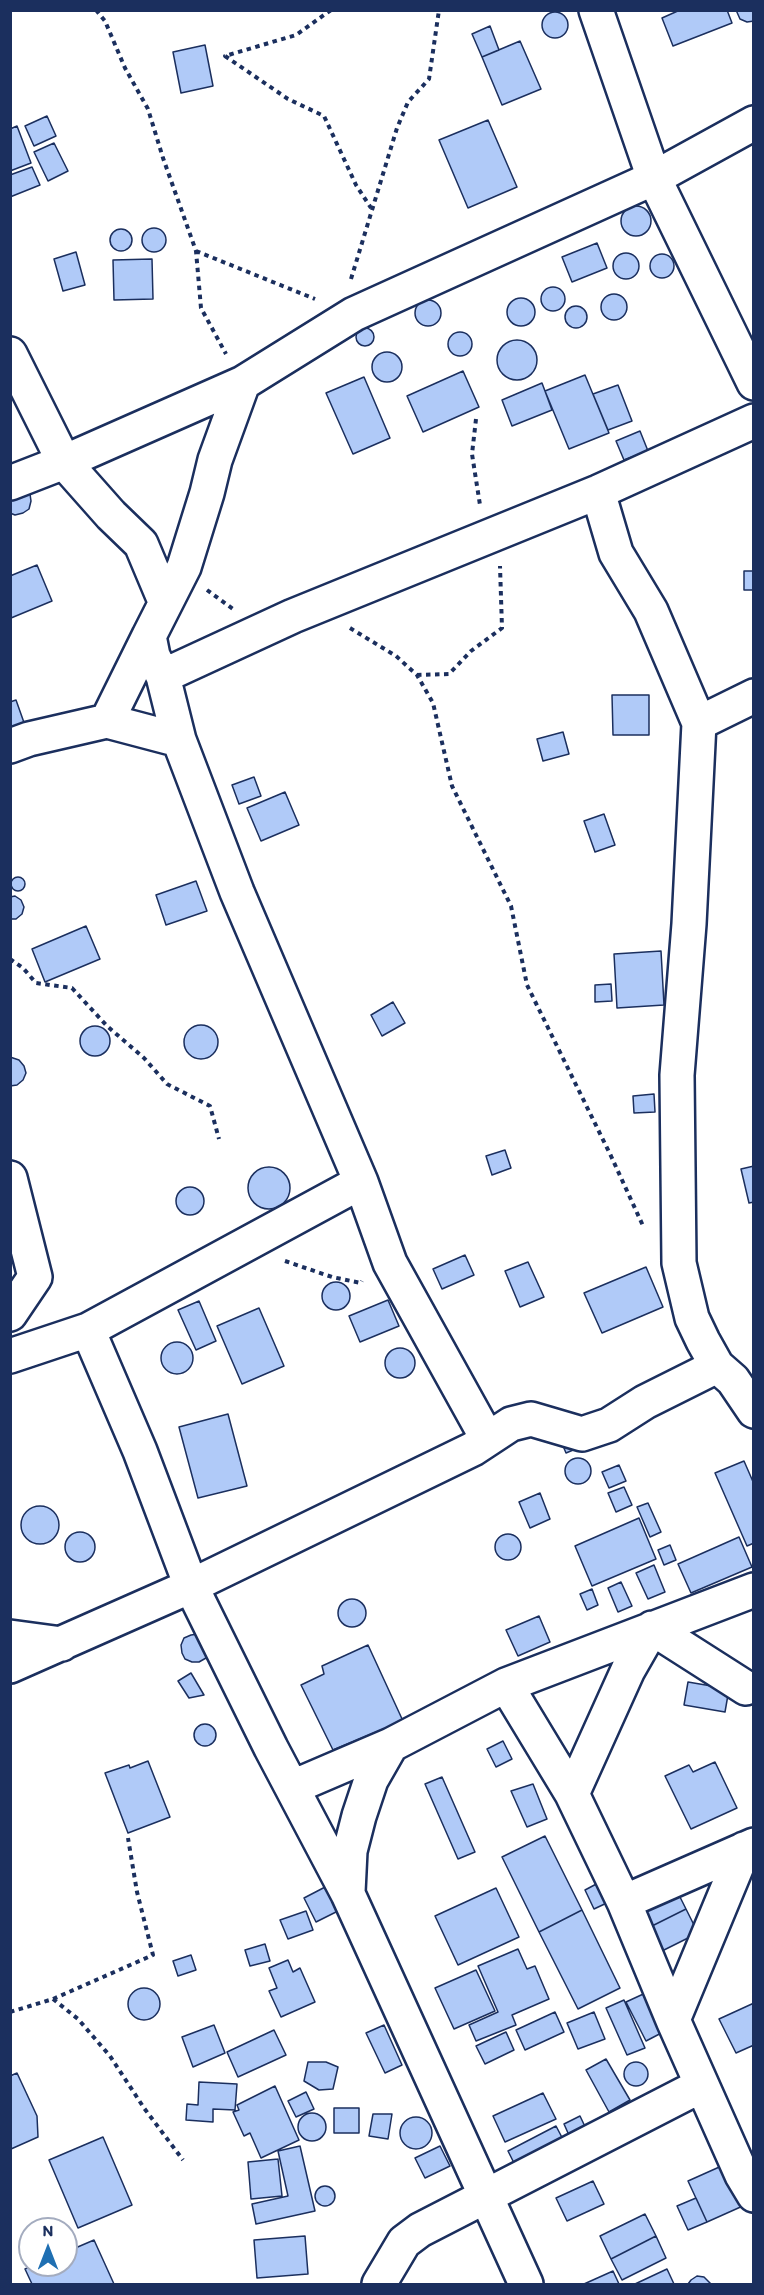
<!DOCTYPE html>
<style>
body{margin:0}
#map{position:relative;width:764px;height:2295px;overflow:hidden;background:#fff;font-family:Itim,sans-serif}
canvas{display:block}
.frame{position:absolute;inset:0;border:12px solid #1b2f5e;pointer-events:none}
.north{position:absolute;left:18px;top:2217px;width:60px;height:60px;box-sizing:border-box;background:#fff;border:2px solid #a4acbf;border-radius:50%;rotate:0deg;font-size:16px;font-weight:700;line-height:24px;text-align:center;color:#1b2f5e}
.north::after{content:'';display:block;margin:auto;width:21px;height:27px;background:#1f6fb2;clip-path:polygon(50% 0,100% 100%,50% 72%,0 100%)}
</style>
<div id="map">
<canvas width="764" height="2295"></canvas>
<div class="frame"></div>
<div class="north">N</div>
</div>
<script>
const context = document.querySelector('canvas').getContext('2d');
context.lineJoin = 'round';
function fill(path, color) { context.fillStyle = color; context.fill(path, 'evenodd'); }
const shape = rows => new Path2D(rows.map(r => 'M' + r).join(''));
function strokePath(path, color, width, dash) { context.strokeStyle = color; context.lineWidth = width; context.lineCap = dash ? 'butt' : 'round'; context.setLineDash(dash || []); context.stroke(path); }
const building = shape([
 [680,10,727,10,732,23,673,46,662,18,680,10],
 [736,10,754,10,754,21,747,22,740,19,736,10],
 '542 25a13 13 0 1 1 26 0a13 13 0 1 1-26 0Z',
 [490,26,499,50,482,57,472,34,490,26],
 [520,41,541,89,502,105,482,57,520,41],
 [205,45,213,86,181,93,173,52,205,45],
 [47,116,56,136,34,146,25,126,47,116],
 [488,120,517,187,468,208,439,140,488,120],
 [17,126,31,163,10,171,10,129,17,126],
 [54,143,68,171,48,181,34,152,54,143],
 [32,167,40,185,10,197,10,175,32,167],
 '621 221a15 15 0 1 1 30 0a15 15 0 1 1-30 0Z',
 '142 240a12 12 0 1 1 24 0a12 12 0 1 1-24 0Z',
 '110 240a11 11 0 1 1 22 0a11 11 0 1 1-22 0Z',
 [597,243,607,268,572,282,562,257,597,243],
 [76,252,85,285,63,291,54,259,76,252],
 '613 266a13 13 0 1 1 26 0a13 13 0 1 1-26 0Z',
 '650 266a12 12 0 1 1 24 0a12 12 0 1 1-24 0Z',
 [152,259,153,299,114,300,113,260,152,259],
 '541 299a12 12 0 1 1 24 0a12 12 0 1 1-24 0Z',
 '601 307a13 13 0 1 1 26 0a13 13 0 1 1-26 0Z',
 '507 312a14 14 0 1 1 28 0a14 14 0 1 1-28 0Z',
 '415 313a13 13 0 1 1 26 0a13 13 0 1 1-26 0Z',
 '565 317a11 11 0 1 1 22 0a11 11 0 1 1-22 0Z',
 '356 337a9 9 0 1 1 18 0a9 9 0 1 1-18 0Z',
 '448 344a12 12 0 1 1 24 0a12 12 0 1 1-24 0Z',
 '497 360a20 20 0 1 1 40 0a20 20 0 1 1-40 0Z',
 '372 367a15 15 0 1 1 30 0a15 15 0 1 1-30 0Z',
 [463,371,479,407,423,432,407,396,463,371],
 [585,375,609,433,569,449,545,391,585,375],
 [364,377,390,438,353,454,326,393,364,377],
 [542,383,552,410,512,426,502,400,542,383],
 [618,385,632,421,608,430,593,394,618,385],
 [640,431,648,451,624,460,616,441,640,431],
 [10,487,25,488,30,494,31,501,29,509,23,513,15,515,10,513,10,487],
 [37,565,52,601,11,618,10,576,37,565],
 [744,571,754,571,754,590,744,590,744,571],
 [612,695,649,695,649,735,613,735,612,695],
 [16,700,27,731,10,737,10,702,16,700],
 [563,732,569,754,543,761,537,739,563,732],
 [254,777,261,796,239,804,232,785,254,777],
 [285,792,299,825,261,841,247,808,285,792],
 [604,814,615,845,595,852,584,821,604,814],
 '11 884a7 7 0 1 1 14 0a7 7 0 1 1-14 0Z',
 [196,881,207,911,166,925,156,895,196,881],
 [15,896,21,900,24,907,22,914,16,919,10,919,10,897,15,896],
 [86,926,100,959,45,982,32,949,86,926],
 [661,951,664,1005,617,1008,614,954,661,951],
 [611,984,612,1001,595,1002,595,985,611,984],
 [393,1002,405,1023,382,1036,371,1015,393,1002],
 '184 1042a17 17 0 1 1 34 0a17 17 0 1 1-34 0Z',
 '80 1041a15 15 0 1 1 30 0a15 15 0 1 1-30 0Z',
 [10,1057,19,1060,24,1066,26,1073,23,1080,17,1085,10,1086,10,1057],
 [654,1094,655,1112,634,1113,633,1096,654,1094],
 [505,1150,511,1168,492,1175,486,1156,505,1150],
 [754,1166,754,1202,749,1203,741,1169,754,1166],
 '248 1188a21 21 0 1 1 42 0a21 21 0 1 1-42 0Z',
 '176 1201a14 14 0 1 1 28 0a14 14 0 1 1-28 0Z',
 [465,1255,474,1275,442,1289,433,1269,465,1255],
 [528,1262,544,1297,520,1307,505,1271,528,1262],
 [646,1267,663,1307,602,1333,584,1293,646,1267],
 '322 1296a14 14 0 1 1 28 0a14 14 0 1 1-28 0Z',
 [388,1300,399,1326,360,1342,349,1316,388,1300],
 [199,1301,216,1341,196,1350,178,1310,199,1301],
 [259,1308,284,1366,242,1384,217,1326,259,1308],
 '161 1358a16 16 0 1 1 32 0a16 16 0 1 1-32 0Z',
 '385 1363a15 15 0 1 1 30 0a15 15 0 1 1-30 0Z',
 [228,1414,247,1486,198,1498,179,1427,228,1414],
 [559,1436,578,1448,566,1453,559,1436],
 '565 1471a13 13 0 1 1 26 0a13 13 0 1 1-26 0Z',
 [744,1461,754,1484,754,1543,747,1546,715,1473,744,1461],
 [619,1465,626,1481,609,1488,602,1472,619,1465],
 [624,1487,632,1505,616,1512,608,1493,624,1487],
 [540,1493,550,1519,530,1528,519,1502,540,1493],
 [648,1503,661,1532,650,1537,637,1507,648,1503],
 '21 1525a19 19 0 1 1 38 0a19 19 0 1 1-38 0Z',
 [639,1518,656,1559,592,1586,575,1546,639,1518],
 '65 1547a15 15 0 1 1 30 0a15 15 0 1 1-30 0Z',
 '495 1547a13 13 0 1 1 26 0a13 13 0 1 1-26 0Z',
 [739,1537,752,1567,691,1593,678,1564,739,1537],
 [670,1545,676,1560,664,1565,658,1550,670,1545],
 [654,1565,665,1592,648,1599,636,1573,654,1565],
 [621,1582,632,1606,618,1612,608,1588,621,1582],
 [592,1589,598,1605,587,1610,580,1594,592,1589],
 '338 1613a14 14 0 1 1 28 0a14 14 0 1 1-28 0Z',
 [539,1616,550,1642,518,1656,506,1630,539,1616],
 [198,1634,209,1651,206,1658,199,1662,192,1662,185,1659,182,1653,181,1645,184,1638,191,1635,198,1634],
 [368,1645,403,1721,333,1750,301,1685,324,1674,322,1666,368,1645],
 [191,1673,204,1695,189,1698,178,1681,191,1673],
 [688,1682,729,1689,725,1712,684,1705,688,1682],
 '194 1735a11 11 0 1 1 22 0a11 11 0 1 1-22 0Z',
 [503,1741,512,1759,496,1767,487,1749,503,1741],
 [148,1761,170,1817,128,1833,105,1773,129,1765,130,1768,148,1761],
 [715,1762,737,1808,691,1829,665,1776,689,1765,693,1772,715,1762],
 [442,1777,475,1852,458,1859,425,1784,442,1777],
 [533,1784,547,1819,527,1827,511,1791,533,1784],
 [545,1836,582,1910,539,1932,502,1857,545,1836],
 [602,1881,611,1901,594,1909,585,1890,602,1881],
 [329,1885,342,1909,316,1922,304,1898,329,1885],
 [496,1888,519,1937,458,1965,435,1916,496,1888],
 [677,1891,686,1909,648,1928,639,1909,677,1891],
 [686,1909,698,1933,660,1952,648,1928,686,1909],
 [582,1910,620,1988,578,2009,539,1932,582,1910],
 [306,1911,313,1930,288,1939,280,1920,306,1911],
 [265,1944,270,1961,250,1966,245,1950,265,1944],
 [518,1949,527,1969,535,1966,549,1999,512,2015,516,2025,476,2041,469,2025,498,2012,478,1966,518,1949],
 [191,1955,196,1970,178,1976,173,1961,191,1955],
 [288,1960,293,1972,300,1968,315,2002,281,2017,269,1991,277,1988,269,1968,288,1960],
 [476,1970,495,2011,454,2029,435,1988,476,1970],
 '128 2004a16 16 0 1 1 32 0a16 16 0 1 1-32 0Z',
 [652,1990,671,2028,646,2041,626,2002,652,1990],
 [624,2000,645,2048,627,2055,606,2008,624,2000],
 [754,2003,754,2045,736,2053,719,2019,754,2003],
 [555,2012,564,2032,525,2050,516,2030,555,2012],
 [594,2012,605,2039,578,2049,567,2023,594,2012],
 [214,2025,225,2053,193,2067,182,2037,214,2025],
 [384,2025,402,2065,385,2073,366,2033,384,2025],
 [274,2030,286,2055,238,2077,227,2052,274,2030],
 [506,2032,514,2050,485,2064,476,2046,506,2032],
 [606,2059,630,2100,609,2112,586,2070,606,2059],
 '624 2074a12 12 0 1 1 24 0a12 12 0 1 1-24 0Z',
 [308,2062,326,2062,338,2067,333,2089,319,2090,304,2081,308,2062],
 [17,2073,37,2116,38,2137,11,2149,10,2076,17,2073],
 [199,2082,237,2084,235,2110,213,2109,213,2122,186,2120,187,2104,198,2105,199,2082],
 [275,2086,299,2140,261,2158,250,2133,244,2136,233,2112,239,2110,237,2105,275,2086],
 [306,2092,314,2109,296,2117,288,2101,306,2092],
 [543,2093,556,2119,505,2142,493,2116,543,2093],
 [334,2108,359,2108,359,2133,334,2133,334,2108],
 '298 2127a14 14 0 1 1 28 0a14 14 0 1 1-28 0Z',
 [373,2114,392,2114,388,2139,369,2136,373,2114],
 [580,2116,589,2135,572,2142,564,2124,580,2116],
 '400 2133a16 16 0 1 1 32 0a16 16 0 1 1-32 0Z',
 [556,2126,567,2147,519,2173,508,2151,556,2126],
 [103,2137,132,2205,78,2228,49,2160,103,2137],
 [300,2146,315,2211,256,2224,252,2204,288,2196,278,2151,300,2146],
 [440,2146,450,2166,425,2178,415,2158,440,2146],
 [278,2159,282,2196,251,2199,248,2162,278,2159],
 [726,2164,745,2205,707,2222,688,2181,726,2164],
 [593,2181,604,2204,567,2221,556,2198,593,2181],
 '315 2196a10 10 0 1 1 20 0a10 10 0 1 1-20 0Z',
 [696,2198,707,2222,688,2230,677,2206,696,2198],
 [645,2214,656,2236,611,2259,600,2236,645,2214],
 [305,2236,308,2274,257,2278,254,2240,305,2236],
 [656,2236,666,2258,622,2280,611,2259,656,2236],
 [94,2240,114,2284,32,2284,25,2269,34,2265,66,2265,66,2252,94,2240],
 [667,2269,674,2284,635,2284,667,2269],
 [613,2271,619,2284,584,2284,613,2271],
 [697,2276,704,2277,711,2284,688,2284,691,2280,697,2276]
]);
fill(building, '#b0caf8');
strokePath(building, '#1b2f5e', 1.5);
const minor = shape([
 [596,10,654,178,754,383],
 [10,354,64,462,111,515,141,544,165,601],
 [243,383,215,460,207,493,184,567,149,636,153,656,163,676,179,740,237,892,361,1182],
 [10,483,64,462,243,383,354,314,654,178,754,123],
 [598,492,616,553,651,611,699,723,689,924,677,1075,679,1263,692,1318,703,1341,717,1366,733,1380,754,1411],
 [163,676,293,616,598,492,754,421],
 [107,721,149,636],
 [699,723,754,696],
 [10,746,29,739,107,721,179,740],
 [10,1178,35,1277,10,1314],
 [88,1330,140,1451,191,1586,271,1748,348,1894,526,2284],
 [10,1356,88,1330,361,1182,390,1263,487,1438],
 [10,1637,62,1644],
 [10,1666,191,1586,473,1449,511,1424,531,1419,582,1434,609,1425,645,1402,717,1366],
 [506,1685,572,1794,624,1902,673,2020],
 [293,1787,391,1745,506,1685,754,1590],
 [572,1794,628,1670,652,1628,746,1688],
 [744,1849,673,2020,742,2175,754,2195],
 [348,1892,350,1851,359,1816,371,1780,391,1745],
 [624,1902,754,1845],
 [379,2284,404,2242,420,2230,702,2085]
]);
strokePath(minor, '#1b2f5e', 38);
strokePath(shape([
 [96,10,105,21,125,68,148,109,163,158,196,251,201,308,226,354],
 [331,10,296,35,225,56,288,99,324,116,356,185,371,208],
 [196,251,315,299],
 [351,279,397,128,408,102,429,79,439,10],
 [476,419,472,454,480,505],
 [207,590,233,609],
 [350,628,396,656,417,675,433,703,452,786,511,906,527,985,611,1156,644,1228],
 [417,675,449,674,471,651,502,628,500,566],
 [10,959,23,968,36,983,72,988,107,1026,144,1058,167,1084,210,1106,219,1139],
 [285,1261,332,1277,361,1283,362,1281],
 [53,1999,78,2019,110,2056,144,2108,183,2160],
 [10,2012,53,1999,153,1955,137,1892,128,1838]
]), '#1b2f5e', 4, [4.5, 4.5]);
strokePath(minor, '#fff', 33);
</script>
